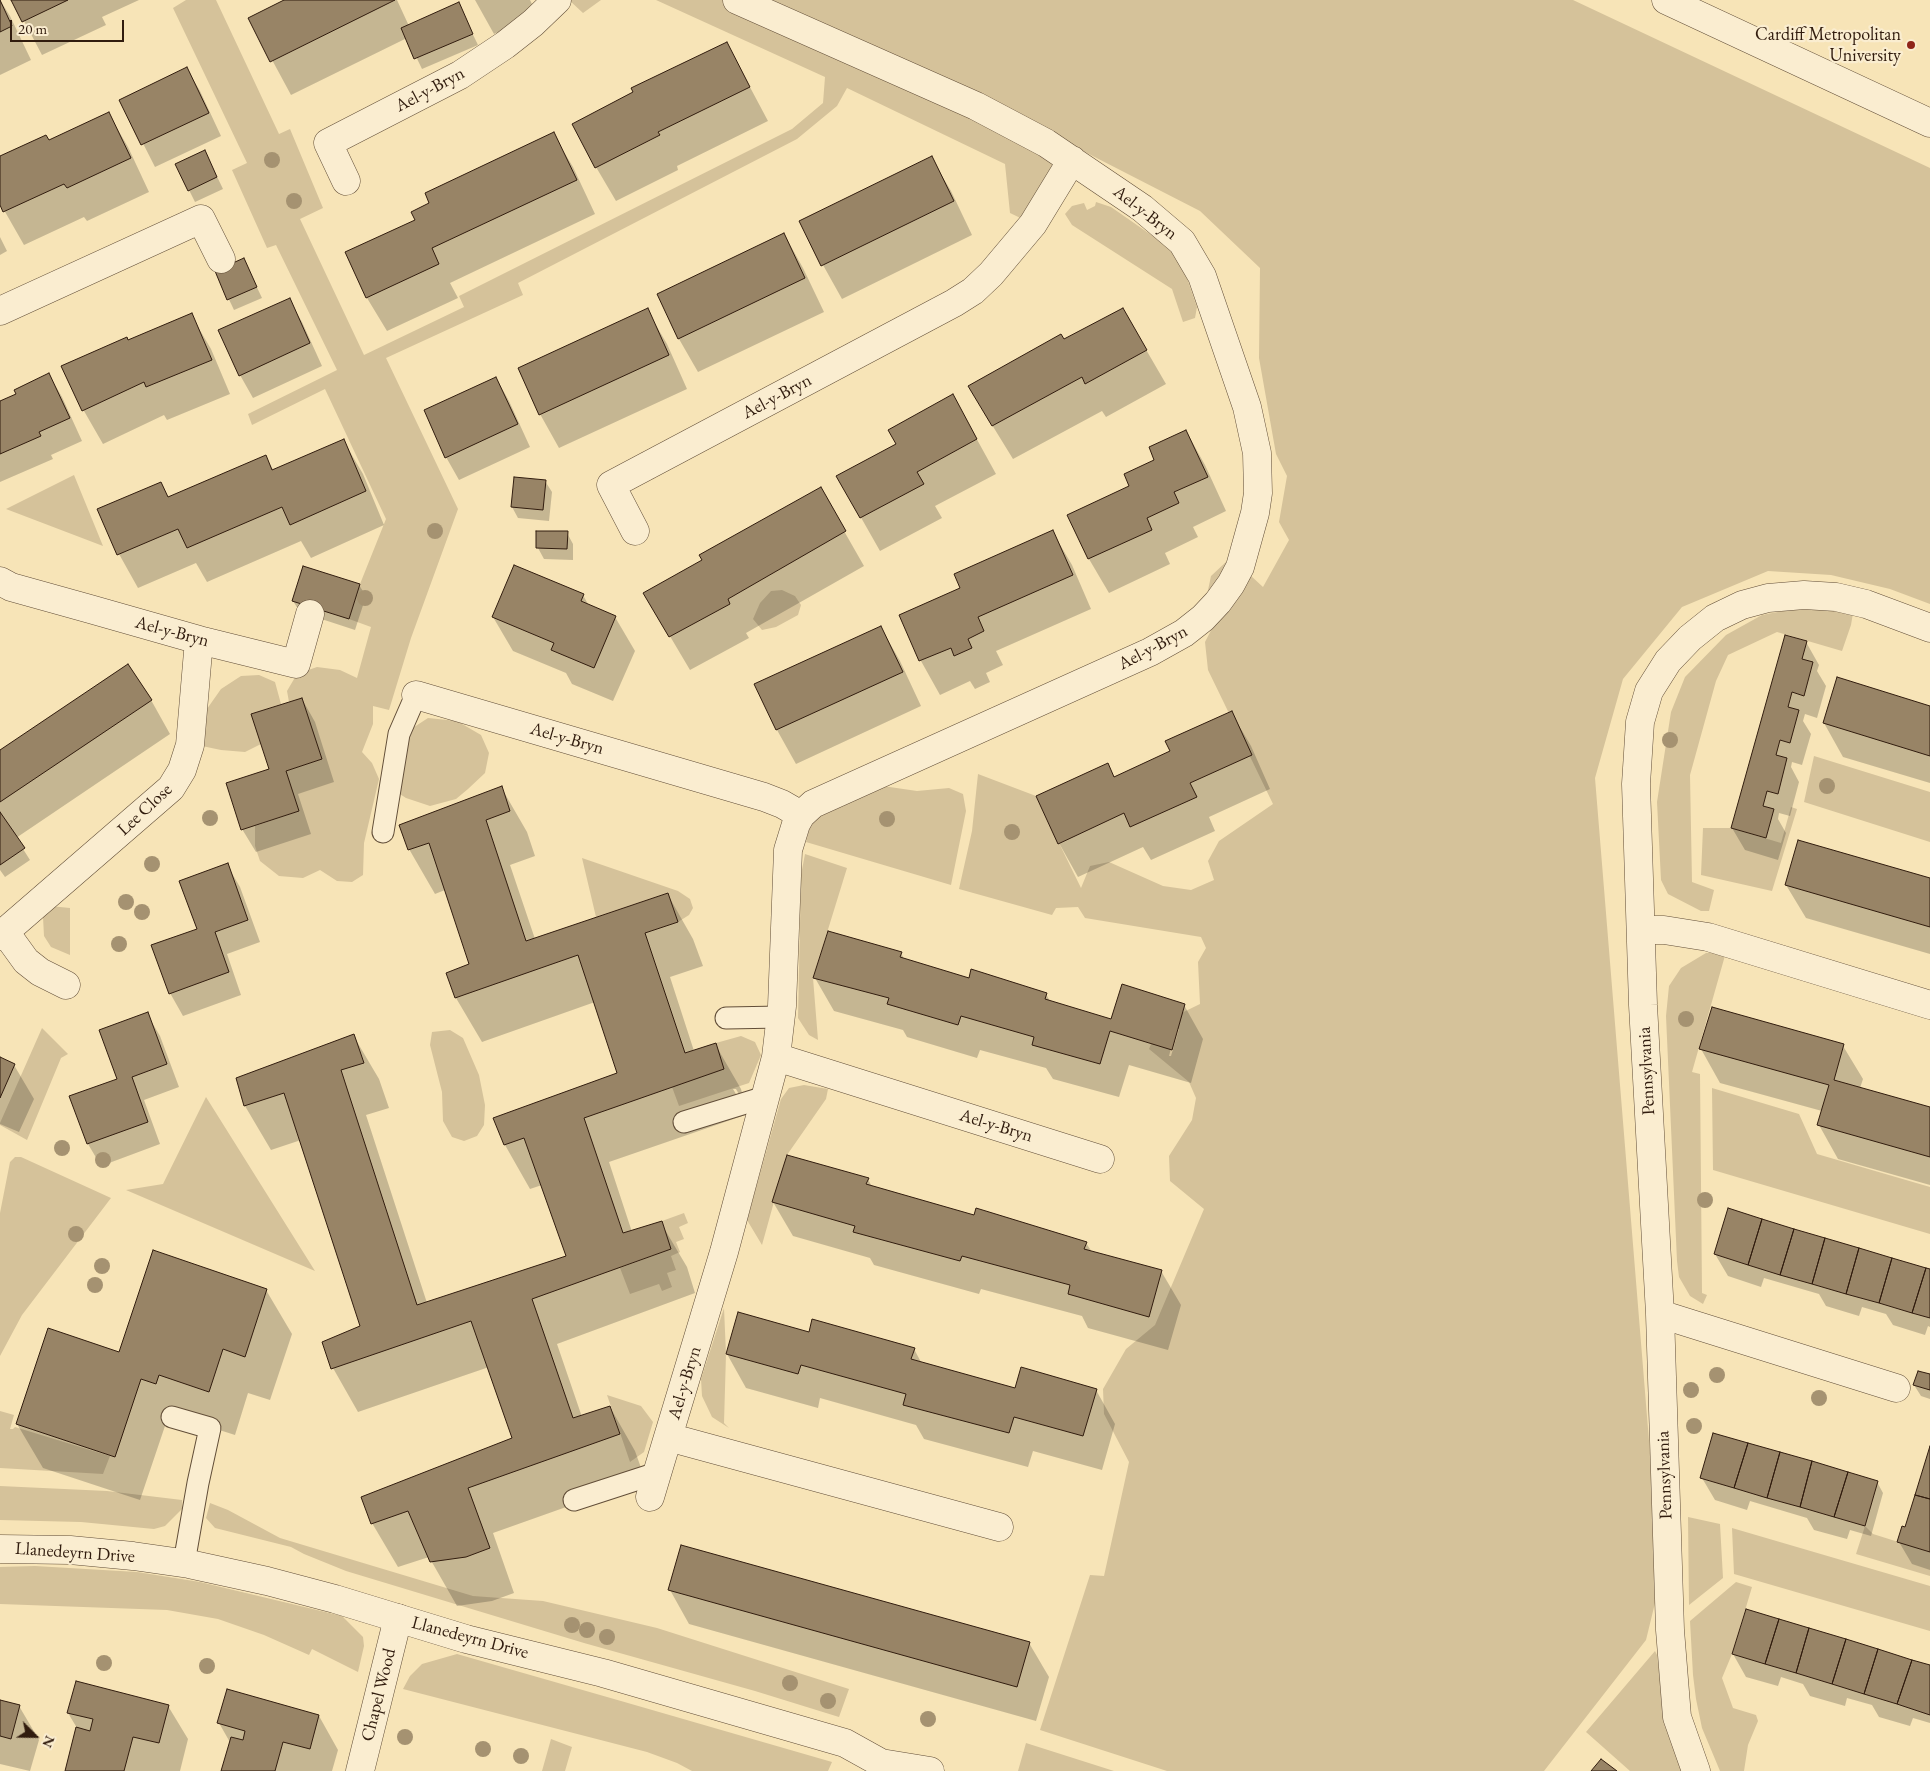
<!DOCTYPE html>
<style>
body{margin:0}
#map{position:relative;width:1930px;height:1771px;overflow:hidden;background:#f7e4b7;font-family:"EB Garamond",serif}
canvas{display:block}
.north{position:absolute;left:10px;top:1711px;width:50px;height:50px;-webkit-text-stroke:4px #faedd0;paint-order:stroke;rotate:113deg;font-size:14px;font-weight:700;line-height:20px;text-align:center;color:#311c0e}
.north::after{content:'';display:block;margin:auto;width:18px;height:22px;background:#311c0e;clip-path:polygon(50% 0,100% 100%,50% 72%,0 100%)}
.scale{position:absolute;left:10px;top:20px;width:114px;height:22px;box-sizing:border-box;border:2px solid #311c0e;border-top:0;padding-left:6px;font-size:15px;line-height:18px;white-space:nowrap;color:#311c0e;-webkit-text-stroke:4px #faedd0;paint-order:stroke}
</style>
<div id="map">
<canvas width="1930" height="1771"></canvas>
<div class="north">N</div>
<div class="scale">20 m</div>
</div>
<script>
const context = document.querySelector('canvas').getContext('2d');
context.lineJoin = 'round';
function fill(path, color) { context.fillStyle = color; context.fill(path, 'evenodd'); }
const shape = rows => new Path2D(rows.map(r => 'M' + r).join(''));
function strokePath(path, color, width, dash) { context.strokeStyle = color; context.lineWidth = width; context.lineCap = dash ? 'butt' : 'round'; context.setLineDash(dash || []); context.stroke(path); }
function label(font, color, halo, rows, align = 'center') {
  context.font = font + ' "EB Garamond",serif'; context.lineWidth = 4.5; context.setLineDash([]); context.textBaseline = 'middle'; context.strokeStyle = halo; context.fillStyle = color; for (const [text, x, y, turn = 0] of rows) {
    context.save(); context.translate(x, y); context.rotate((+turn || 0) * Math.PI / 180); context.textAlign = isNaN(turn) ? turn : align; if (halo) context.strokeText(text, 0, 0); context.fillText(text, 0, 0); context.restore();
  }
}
fill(shape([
 [186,0,216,0,279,134,290,129,323,208,300,219,364,355,464,307,459,296,792,129,823,103,825,77,656,0,1573,0,1930,168,1930,604,1890,589,1831,575,1768,571,1682,607,1623,679,1595,778,1653,1490,1655,1603,1646,1640,1544,1771,1167,1771,1040,1730,1090,1575,1104,1576,1129,1462,1104,1414,1103,1389,1126,1349,1155,1325,1204,1209,1170,1181,1169,1156,1192,1120,1196,1098,1189,1082,1149,1049,1159,1024,1200,1004,1198,962,1206,948,1201,937,1085,918,1078,907,1056,908,1052,915,959,889,972,831,978,774,1036,796,1081,888,1090,866,1109,862,1163,886,1191,890,1214,880,1208,861,1219,841,1273,804,1208,670,1205,642,1221,611,1207,595,1211,576,1226,562,1237,563,1263,587,1289,540,1279,522,1287,476,1276,454,1259,358,1260,268,1200,211,1083,151,1072,160,1033,224,1010,213,1005,164,847,88,837,106,797,139,518,283,523,295,386,358,458,509,411,638,389,710,373,706,373,724,362,752,372,763,379,779,364,843,363,875,352,882,337,881,320,870,303,878,279,876,260,861,255,846,255,826,299,811,286,771,322,759,302,698,289,702,287,691,297,674,317,667,340,670,357,678,371,627,349,619,360,584,386,519,325,389,252,425,248,414,337,370,276,245,267,248,232,170,247,163,173,8],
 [569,0,601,0,583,13],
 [1096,202,1111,207,1170,248,1183,267,1197,307,1195,318,1183,322,1172,289,1072,225,1065,214,1072,206,1084,203,1087,210,1095,206],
 [74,475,103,546,6,509],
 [782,590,795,596,801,605,798,615,776,627,762,630,753,619,760,603,771,591],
 [1814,605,1853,613,1851,625,1842,651,1777,632,1728,655,1716,681,1690,775,1692,882,1714,890,1709,911,1701,911,1668,894,1661,880,1657,802,1671,712,1685,677,1726,635,1762,615],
 [259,675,275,682,281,704,252,714,261,744,245,752,221,750,202,746,202,716,221,689,241,676],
 [428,718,457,721,481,735,489,753,485,773,468,789,456,799,430,806,406,798,383,783,402,735],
 [1814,756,1930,792,1930,842,1804,802],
 [876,785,917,791,949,788,963,794,966,811,951,885,806,842,811,821,820,812],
 [1791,807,1797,809,1772,891,1701,875,1703,828,1731,828,1781,843],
 [805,854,847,868,813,978,818,1040,809,1035,798,1018,801,875],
 [582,858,678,891,690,899,693,908,689,915,678,922,668,893,596,917],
 [50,906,70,908,70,955,51,947,44,936,43,917],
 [1726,952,1692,1072,1700,1074,1702,1293,1707,1295,1703,1304,1690,1296,1679,1277,1677,1261,1666,1016,1669,986,1681,968,1706,953],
 [42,1028,68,1054,61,1058,27,1140,0,1125,0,1123],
 [450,1030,463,1038,479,1075,485,1105,484,1125,477,1136,464,1141,452,1137,443,1121,442,1092,430,1045,432,1032],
 [741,1036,755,1042,761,1055,749,1083,679,1106,672,1087,723,1069,716,1043],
 [804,1085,828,1089,826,1099,787,1155,762,1245,747,1220,781,1099,789,1088],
 [1712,1088,1799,1114,1817,1154,1930,1187,1930,1234,1713,1170],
 [206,1097,315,1271,126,1190,163,1184],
 [15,1157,21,1157,111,1198,22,1315,0,1356,0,1213,10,1162],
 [684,1213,688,1223,679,1227,684,1239,676,1242,680,1252,671,1256,676,1270,667,1273,672,1287,662,1291,659,1284,630,1294,620,1268,671,1249,662,1221],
 [724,1308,726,1354,724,1423,729,1428,712,1417,702,1396,701,1379],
 [607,1395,641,1406,653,1422,644,1452,630,1462],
 [0,1411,14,1415,10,1429,13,1429,15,1427,110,1456,103,1474,0,1468],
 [0,1486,107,1491,182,1500,182,1509,165,1526,154,1529,81,1522,0,1520],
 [210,1503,228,1510,280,1538,473,1596,543,1601,657,1628,849,1689,839,1717,755,1691,584,1643,346,1571,304,1554,291,1547,215,1528,206,1518],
 [1688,1517,1720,1524,1723,1578,1689,1605],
 [1865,1526,1873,1534,1930,1552,1930,1576,1856,1554],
 [1732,1528,1930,1586,1930,1631,1734,1574],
 [35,1566,137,1572,200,1582,342,1616,363,1637,364,1646,358,1672,312,1649,309,1655,264,1635,218,1619,167,1610,0,1604,0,1567],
 [1736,1582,1752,1587,1732,1654,1722,1678,1733,1708,1756,1715,1758,1721,1748,1745,1744,1771,1720,1771,1702,1728,1696,1699,1693,1675,1690,1621],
 [1655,1651,1657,1655,1665,1718,1683,1771,1630,1771,1586,1732],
 [457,1654,621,1701,832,1762,828,1771,692,1771,677,1763,647,1752,403,1689,410,1676,422,1664],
 [551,1739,572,1747,565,1771,542,1771],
 [1026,1743,1114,1771,1018,1771]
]), '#d5c29a');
fill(shape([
 [0,0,10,16,31,60,0,75],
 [13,0,139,0,102,17,106,25,42,55],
 [287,0,397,0,409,26,458,4,478,45,422,69,407,38,291,95,250,19],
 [475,0,530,0,537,14,494,34],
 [727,44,768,121,677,166,678,170,616,201,596,167],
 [187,69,200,91,221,136,155,167,121,100],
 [108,113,128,147,149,192,87,221,84,217,24,245,0,203,0,158,49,141],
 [553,134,573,167,595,214,450,283,458,298,387,331,367,298,346,253,416,220,431,203],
 [931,157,951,191,972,235,842,299,823,265],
 [210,162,223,189,195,202,176,164],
 [784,234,803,268,824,312,698,372,679,339,658,295],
 [0,237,7,251,0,255],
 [244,260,262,298,234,310,216,272],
 [289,300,302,322,322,366,253,398,240,375],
 [647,310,667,344,687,389,559,448,540,414],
 [1123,310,1166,384,1106,417,1102,411,1013,459,989,420,1064,341],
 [191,315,211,349,230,394,167,420,164,415,103,444,84,411,62,367],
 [49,375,62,397,82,441,51,455,53,459,0,482,0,403,17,395],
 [496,378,509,401,530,447,459,480,446,457],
 [953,396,996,474,935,506,942,518,880,551,838,477,898,445],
 [1186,431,1205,465,1226,511,1193,527,1198,537,1165,553,1170,564,1109,593,1089,559,1069,515,1131,487],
 [343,440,363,474,384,525,311,558,301,541,207,582,196,563,138,588,119,554,99,509,160,483,169,498,265,456,274,471],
 [545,481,552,492,549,521,518,518,512,507],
 [820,489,864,566,746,633,749,638,690,670,645,594,704,561],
 [1052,531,1072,565,1091,609,996,651,1003,665,986,673,990,682,975,689,970,681,940,695,921,661,901,615,962,588],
 [537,532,567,533,573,544,573,560,544,559,538,548],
 [359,585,366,596,355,630,300,612,293,601],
 [583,595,589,606,615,617,635,651,613,701,572,684,566,673,513,651,493,617],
 [881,628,900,661,921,706,796,764,777,730,756,685],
 [1806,642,1819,665,1817,671,1826,686,1817,718,1805,714,1803,721,1811,734,1802,765,1792,762,1791,767,1799,782,1790,816,1779,813,1778,819,1786,833,1778,860,1745,850,1732,828],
 [302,699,315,722,334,782,298,794,311,834,256,852,242,829],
 [151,700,170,734,16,838,30,860,5,877,0,870,0,751],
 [1930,707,1930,783,1843,757,1824,723],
 [1231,712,1251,746,1270,789,1209,817,1215,831,1151,860,1143,847,1078,877,1059,843,1107,765,1115,778,1172,751],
 [501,787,527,832,535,856,510,865,535,939,668,895,693,939,703,966,670,977,694,1051,715,1044,741,1089,745,1105,736,1089,733,1089,748,1114,609,1162,632,1232,661,1223,687,1267,695,1293,557,1344,582,1417,610,1407,635,1451,645,1479,493,1533,514,1593,492,1601,457,1606,429,1557,398,1567,372,1523,514,1439,489,1367,358,1412,333,1368,362,1327,301,1140,271,1150,245,1106,237,1078,353,1035,379,1079,389,1108,366,1115,427,1303,568,1257,542,1185,530,1189,505,1145,495,1119,618,1073,595,1002,482,1042,456,998,448,974,471,965,445,890,435,894,409,849],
 [227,865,240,887,260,942,227,954,241,995,183,1016,170,993],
 [1930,879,1930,954,1806,918,1786,885],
 [901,953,904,959,970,979,1046,994,1051,1003,1112,1020,1184,1005,1203,1039,1191,1083,1129,1065,1119,1097,1053,1079,1046,1068,980,1050,977,1058,907,1037,903,1030,834,1011,815,978],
 [1176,1029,1179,1029,1171,1056,1169,1056],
 [147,1014,160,1036,179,1087,144,1100,160,1144,101,1166,88,1144],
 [1843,1046,1863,1079,1860,1088,1930,1108,1930,1185,1838,1159,1819,1125,1822,1111,1720,1083,1701,1049],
 [0,1059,14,1065,34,1099,19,1132,0,1124],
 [868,1179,872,1187,974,1217,1086,1243,1092,1252,1161,1271,1181,1305,1168,1350,1088,1328,1082,1316,981,1289,979,1294,874,1265,870,1258,793,1236,773,1202],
 [1715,1254,1930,1270,1930,1327,1928,1326,1925,1335,1893,1325,1886,1314,1862,1307,1859,1316,1826,1306,1819,1294,1764,1278,1761,1287,1728,1276],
 [266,1290,292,1334,270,1400,248,1393,235,1435,185,1419,166,1423,140,1500,43,1468,17,1424],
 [810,1334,914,1349,922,1364,1016,1390,1096,1390,1115,1424,1102,1470,1033,1451,1028,1467,924,1439,916,1425,820,1398,818,1408,746,1388,727,1354],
 [1930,1376,1930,1399,1921,1396,1914,1385],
 [1930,1448,1930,1570,1912,1564,1899,1542,1906,1528],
 [1702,1478,1877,1482,1883,1493,1871,1536,1850,1530,1847,1539,1814,1530,1807,1518,1750,1501,1747,1510,1715,1500],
 [670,1590,1029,1643,1049,1677,1036,1721,689,1624],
 [1733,1654,1930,1667,1930,1723,1913,1718,1910,1726,1879,1717,1872,1705,1847,1698,1845,1706,1810,1696,1803,1684,1781,1677,1778,1686,1746,1677],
 [0,1701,19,1706,39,1740,30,1771,0,1764],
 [168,1706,188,1739,180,1771,66,1771,77,1728,68,1713],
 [319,1716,338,1750,332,1771,223,1771,231,1744,219,1723]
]), '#0003');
const building = shape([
 [0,0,12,26,0,32,0,0],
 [11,0,68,0,22,22,11,0],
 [284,0,395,0,270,62,248,18,284,0],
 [459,2,473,34,414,59,401,28,459,2],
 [727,42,750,87,658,132,660,135,595,168,572,124,633,92,631,88,727,42],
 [187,67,209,113,141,145,119,100,187,67],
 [109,112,131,158,67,188,64,184,3,212,0,205,0,156,46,135,49,140,109,112],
 [554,132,577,180,432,248,439,264,366,298,345,252,415,220,411,212,429,203,425,193,554,132],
 [205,150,217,177,188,191,175,164,205,150],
 [932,156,954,201,821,266,799,221,932,156],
 [784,233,805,278,678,339,657,294,784,233],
 [244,258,257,287,227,300,215,271,244,258],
 [290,298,310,343,239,376,218,330,290,298],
 [648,308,669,355,539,415,518,368,648,308],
 [1123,308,1147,350,1085,384,1082,377,992,426,968,386,1061,334,1064,339,1123,308],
 [192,313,212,360,146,387,144,382,82,411,61,366,127,337,128,340,192,313],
 [49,373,70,418,39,432,41,436,0,454,0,401,16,394,14,390,49,373],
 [496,377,518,424,445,458,424,410,496,377],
 [953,394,977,439,917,472,924,484,860,518,836,476,896,444,888,430,953,394],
 [1186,430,1208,477,1174,492,1179,503,1147,518,1152,530,1088,559,1067,515,1129,486,1124,474,1154,460,1149,447,1186,430],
 [344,439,366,491,290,525,282,507,187,548,178,529,117,555,97,509,161,482,168,497,266,455,272,470,344,439],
 [514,477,546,480,543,510,511,507,514,477],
 [821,487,846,531,728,599,730,604,669,637,643,593,702,560,699,555,821,487],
 [1053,530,1073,575,978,617,984,631,968,639,972,648,954,656,951,648,919,661,899,615,960,588,954,574,1053,530],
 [536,531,568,531,567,549,536,548,536,531],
 [514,565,584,594,581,601,616,616,594,668,551,650,554,643,492,617,514,565],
 [303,566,360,584,349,619,292,601,303,566],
 [881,626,903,672,776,730,754,684,881,626],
 [1785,635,1807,641,1802,659,1813,662,1804,696,1792,692,1788,707,1799,710,1790,743,1780,740,1776,755,1787,758,1778,794,1767,791,1763,806,1774,809,1766,838,1731,828,1785,635],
 [128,664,152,700,0,802,0,750,128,664],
 [1837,677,1930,706,1930,756,1823,723,1837,677],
 [302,698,322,759,286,771,299,811,241,830,226,783,269,769,251,714,302,698],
 [1232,711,1252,755,1190,783,1197,797,1130,827,1124,813,1058,844,1036,796,1108,763,1114,777,1170,751,1165,741,1232,711],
 [502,786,510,811,486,820,526,941,668,893,678,922,645,933,685,1053,716,1043,724,1069,584,1118,623,1233,662,1221,671,1249,532,1299,573,1418,610,1406,620,1434,468,1488,490,1548,466,1557,430,1562,408,1511,371,1524,361,1497,512,1438,471,1321,331,1369,322,1342,360,1326,284,1093,244,1106,236,1078,354,1034,364,1063,341,1070,417,1305,566,1256,524,1138,504,1145,493,1118,617,1073,578,955,455,998,446,973,469,964,429,843,408,850,399,825,502,786],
 [0,812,25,848,0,865,0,812],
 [1798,840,1930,878,1930,927,1785,885,1798,840],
 [228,863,248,920,215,932,229,972,169,994,151,945,197,929,179,881,228,863],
 [828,931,902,952,900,957,969,978,971,969,1047,993,1045,999,1111,1019,1122,984,1185,1004,1172,1050,1110,1031,1100,1064,1032,1045,1034,1037,961,1016,958,1025,887,1004,889,998,813,978,828,931],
 [1712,1007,1844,1044,1834,1080,1930,1107,1930,1157,1817,1125,1829,1085,1699,1049,1712,1007],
 [148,1012,167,1064,132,1077,148,1122,87,1144,69,1096,117,1079,99,1030,148,1012],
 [0,1057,15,1064,0,1098,0,1057],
 [787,1155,869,1178,866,1184,974,1215,976,1208,1087,1242,1084,1249,1162,1270,1149,1317,1068,1294,1070,1285,962,1256,960,1261,853,1232,855,1226,772,1202,787,1155],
 [1728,1208,1762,1219,1748,1265,1714,1254,1728,1208],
 [1762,1219,1794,1229,1780,1275,1748,1265,1762,1219],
 [1794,1229,1825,1238,1812,1284,1780,1275,1794,1229],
 [1825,1238,1859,1248,1846,1294,1812,1284,1825,1238],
 [1859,1248,1892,1258,1879,1303,1846,1294,1859,1248],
 [153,1250,267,1289,245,1357,223,1349,209,1392,159,1375,156,1384,141,1379,115,1457,16,1424,48,1328,119,1352,153,1250],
 [1892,1258,1926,1268,1912,1313,1879,1303,1892,1258],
 [1926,1268,1930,1269,1930,1318,1912,1313,1926,1268],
 [738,1312,809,1332,812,1319,915,1348,911,1359,1015,1388,1021,1367,1097,1389,1083,1436,1014,1417,1009,1433,903,1405,906,1394,801,1365,798,1374,726,1354,738,1312],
 [1918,1371,1930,1374,1930,1390,1913,1385,1918,1371],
 [1713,1433,1748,1443,1734,1488,1700,1478,1713,1433],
 [1748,1443,1780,1452,1767,1498,1734,1488,1748,1443],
 [1930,1446,1930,1499,1915,1495,1930,1446],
 [1780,1452,1812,1461,1800,1507,1767,1498,1780,1452],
 [1812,1461,1848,1472,1834,1517,1800,1507,1812,1461],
 [1848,1472,1878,1481,1865,1526,1834,1517,1848,1472],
 [1915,1495,1930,1499,1930,1552,1897,1542,1902,1526,1905,1527,1915,1495],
 [681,1545,1030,1642,1017,1687,668,1590,681,1545],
 [1746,1609,1779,1619,1765,1664,1732,1654,1746,1609],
 [1779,1619,1809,1628,1796,1673,1765,1664,1779,1619],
 [1809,1628,1846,1639,1832,1684,1796,1673,1809,1628],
 [1846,1639,1878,1649,1864,1694,1832,1684,1846,1639],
 [1878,1649,1912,1660,1897,1704,1864,1694,1878,1649],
 [1912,1660,1930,1665,1930,1715,1897,1704,1912,1660],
 [76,1681,169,1705,159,1743,133,1737,124,1771,65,1771,76,1727,90,1731,93,1719,67,1713,76,1681],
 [227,1689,319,1715,310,1749,283,1742,275,1771,221,1771,231,1737,243,1740,245,1731,217,1723,227,1689],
 [0,1700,20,1705,11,1739,0,1736,0,1700],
 [1601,1759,1617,1771,1591,1771,1601,1759]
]);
fill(building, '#988466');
strokePath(building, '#311c0e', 1);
const service = shape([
 [383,832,399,734,416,695],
 [726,1018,781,1017],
 [684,1122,765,1097],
 [172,1417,210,1428,198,1483,184,1563],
 [574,1500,657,1473]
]);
const minor = shape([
 [346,181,328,143,460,75,505,45,533,23,557,0],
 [0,311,201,219,221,259],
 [635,531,611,485,954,303,973,291,991,274,1033,224,1072,160],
 [0,581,11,587,90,609,199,640,296,664,310,614],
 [416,695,764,797,782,804,801,815,813,804,1150,652,1184,633,1203,618,1218,602,1231,584,1240,567,1255,513,1258,493,1257,453,1247,407,1202,276,1182,242,1142,208,1046,143,976,106,737,0],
 [801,815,796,824,788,850,782,1006,776,1057,724,1252,668,1437,999,1527],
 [1641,930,1664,930,1708,937,1930,1005],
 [5,932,26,961,40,972,66,985],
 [0,936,171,788,182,770,190,745,199,640],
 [776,1057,1100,1159],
 [1660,1314,1896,1388],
 [650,1497,668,1437],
 [360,1771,398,1618],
 [1696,1771,1677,1717,1670,1630,1660,1314,1643,1005,1636,784,1640,722,1649,691,1668,661,1690,638,1715,618,1742,605,1768,598,1804,595,1836,597,1866,604,1930,628]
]);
const tertiary = shape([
 [1666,0,1930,123],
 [0,1549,70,1550,133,1556,189,1564,267,1581,335,1599,466,1639,603,1673,845,1743,881,1763,930,1771]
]);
strokePath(service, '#624e38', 23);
strokePath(minor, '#624e38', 29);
strokePath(tertiary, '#624e38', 29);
strokePath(service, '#faedd0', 21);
strokePath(minor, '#faedd0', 28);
strokePath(tertiary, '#faedd0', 28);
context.fillStyle = '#a59271';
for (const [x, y] of [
 [272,160],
 [294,201],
 [435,531],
 [365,598],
 [1670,740],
 [1827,786],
 [210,818],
 [887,819],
 [1012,832],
 [152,864],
 [126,902],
 [142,912],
 [119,944],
 [1686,1019],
 [62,1148],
 [103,1160],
 [1705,1200],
 [76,1234],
 [102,1266],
 [95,1285],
 [1717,1375],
 [1691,1390],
 [1819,1398],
 [1694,1426],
 [572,1625],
 [587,1630],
 [607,1637],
 [104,1663],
 [207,1666],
 [790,1683],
 [828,1701],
 [928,1719],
 [405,1737],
 [483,1749],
 [521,1756]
]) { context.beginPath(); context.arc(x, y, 8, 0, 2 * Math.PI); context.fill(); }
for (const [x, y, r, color] of [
 [1911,45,5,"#8f2418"]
]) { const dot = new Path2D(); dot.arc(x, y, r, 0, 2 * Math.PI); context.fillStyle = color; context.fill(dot); strokePath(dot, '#faedd0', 2); }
label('18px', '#311c0e', '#faedd0', [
 ["Cardiff Metropolitan",1901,35],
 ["University",1901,56]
], 'right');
label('18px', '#311c0e', '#faedd0', [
 ["Ael-y-Bryn",430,90,-28],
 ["Ael-y-Bryn",1145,213,38],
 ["Ael-y-Bryn",777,397,-28],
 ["Ael-y-Bryn",172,632,15],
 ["Ael-y-Bryn",1153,648,-28],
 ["Ael-y-Bryn",567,739,16],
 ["Lee Close",145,810,-43],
 ["Pennsylvania",1647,1071,-93],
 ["Ael-y-Bryn",996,1126,17],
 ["Ael-y-Bryn",685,1383,-73],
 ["Pennsylvania",1665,1475,-92],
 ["Llanedeyrn Drive",75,1553,4],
 ["Llanedeyrn Drive",470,1638,15],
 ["Chapel Wood",379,1695,-76]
]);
</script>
